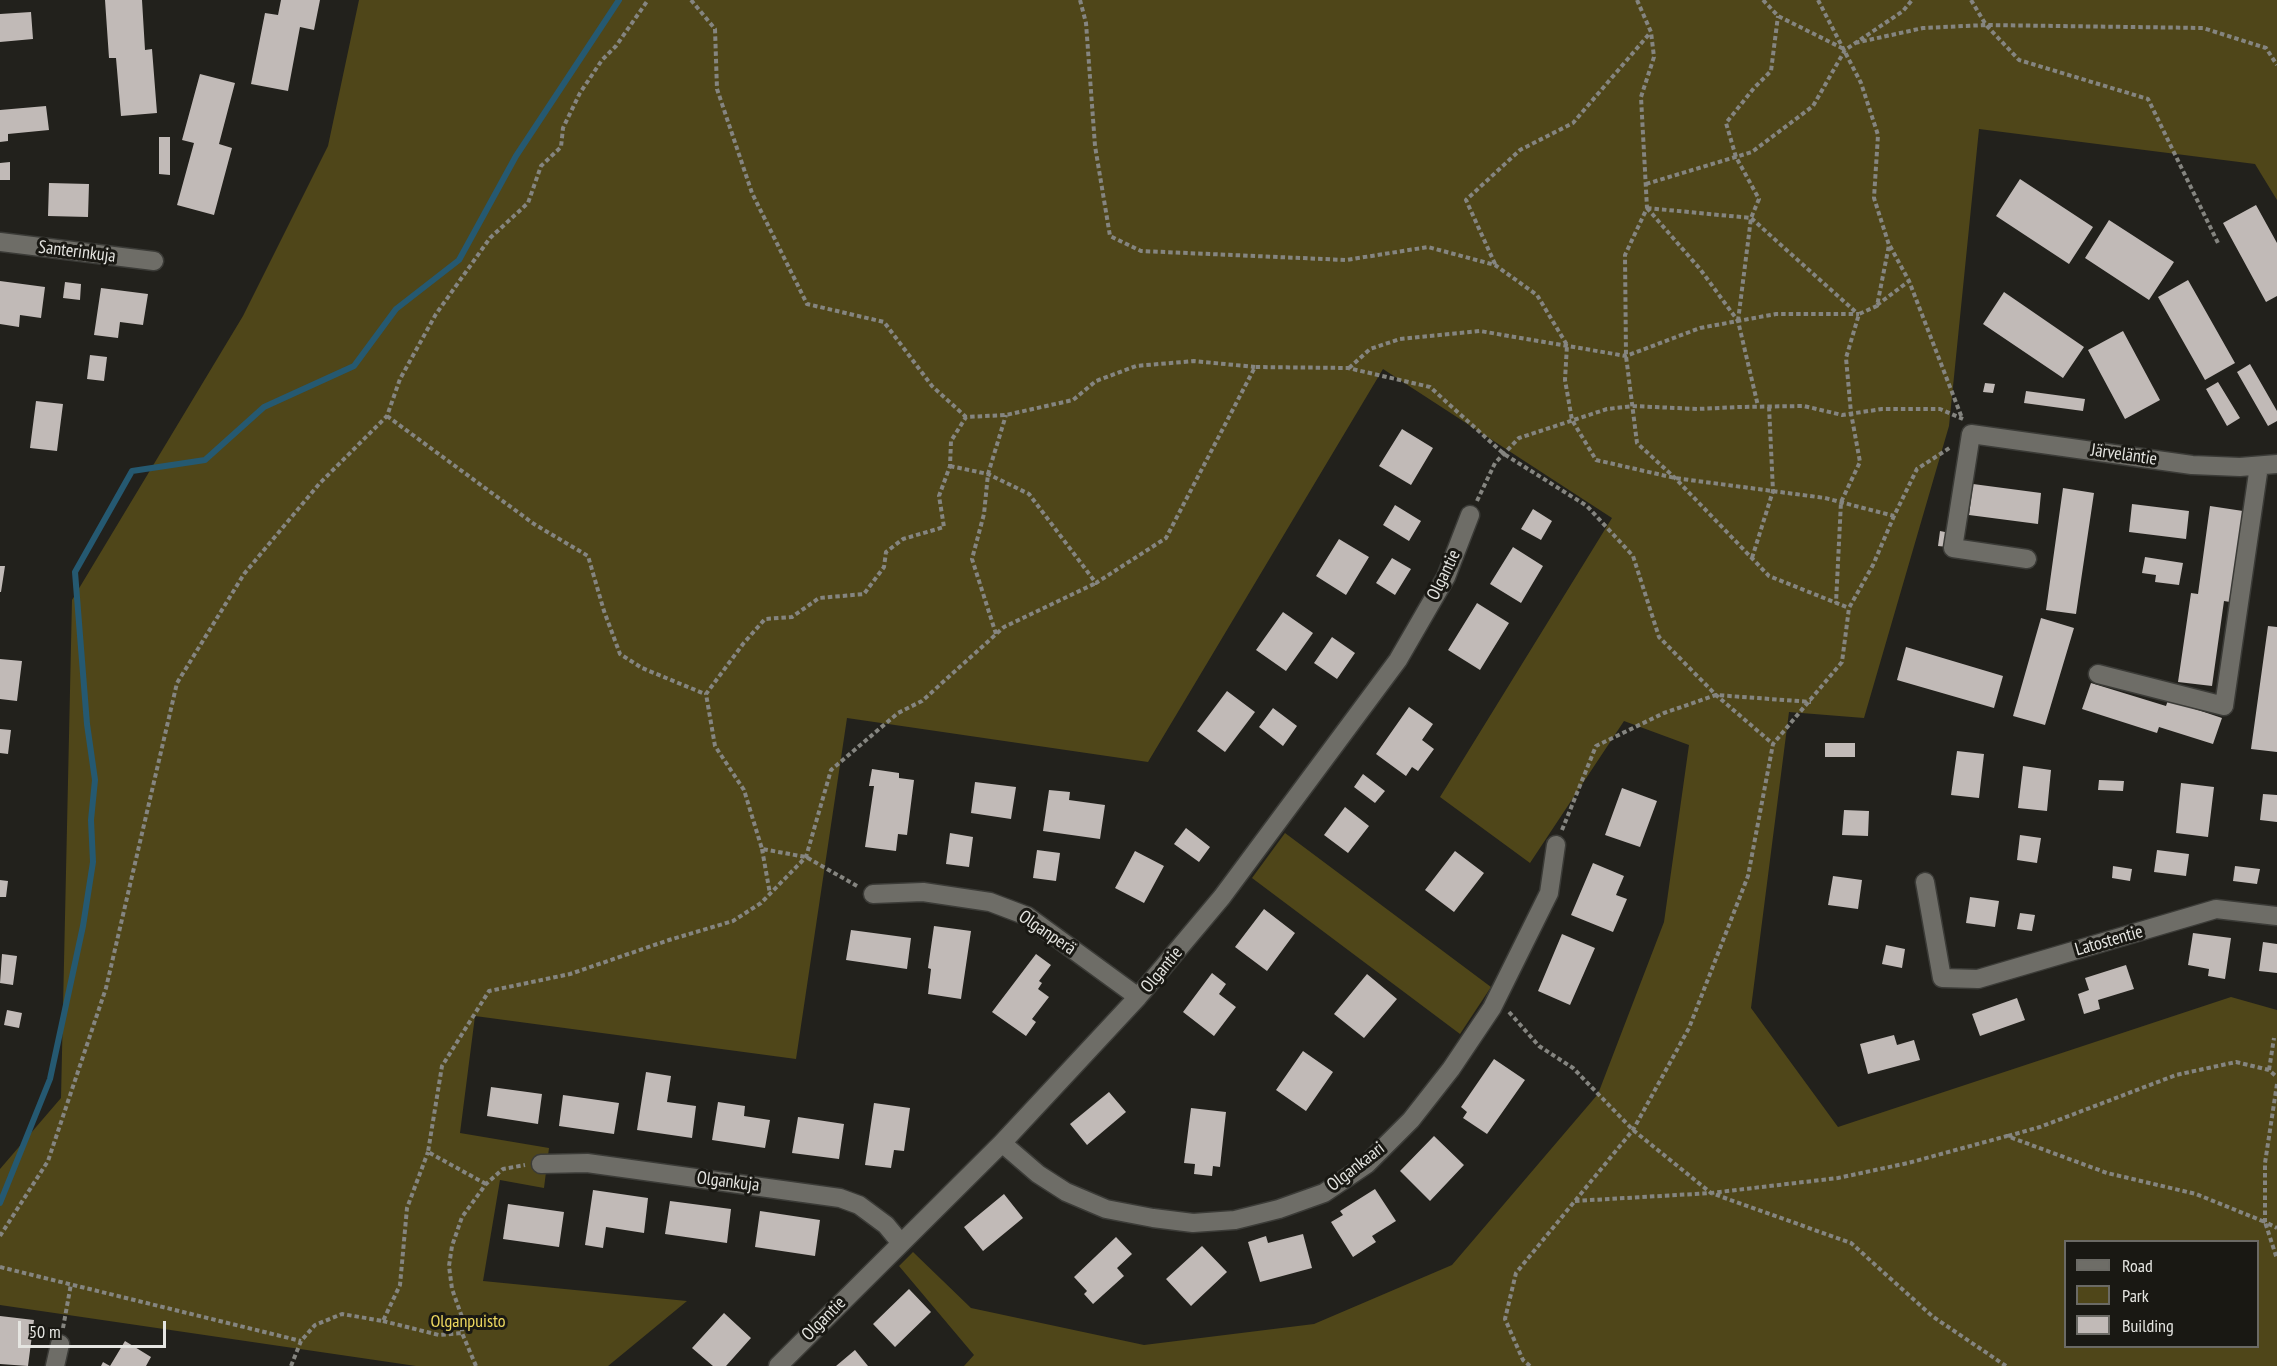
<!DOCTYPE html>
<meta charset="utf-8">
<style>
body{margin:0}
#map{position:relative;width:2277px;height:1366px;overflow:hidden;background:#22211c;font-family:"PT Sans Narrow",sans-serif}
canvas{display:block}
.legend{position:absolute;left:2064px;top:1240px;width:195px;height:108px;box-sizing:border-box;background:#191813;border:2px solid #6b6a65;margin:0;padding:8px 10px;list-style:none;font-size:18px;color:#e5e5e1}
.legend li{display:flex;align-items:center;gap:12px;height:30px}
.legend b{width:30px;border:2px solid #6b6a65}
.scale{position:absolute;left:18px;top:1321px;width:148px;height:27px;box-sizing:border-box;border:3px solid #e5e5e1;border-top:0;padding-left:8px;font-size:18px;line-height:21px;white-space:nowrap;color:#e5e5e1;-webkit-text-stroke:4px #191813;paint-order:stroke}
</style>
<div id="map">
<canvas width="2277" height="1366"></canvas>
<ul class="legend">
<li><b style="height:8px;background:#6e6d67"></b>Road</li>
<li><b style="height:16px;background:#4f4619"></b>Park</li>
<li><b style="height:16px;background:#c1bab7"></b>Building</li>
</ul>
<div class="scale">50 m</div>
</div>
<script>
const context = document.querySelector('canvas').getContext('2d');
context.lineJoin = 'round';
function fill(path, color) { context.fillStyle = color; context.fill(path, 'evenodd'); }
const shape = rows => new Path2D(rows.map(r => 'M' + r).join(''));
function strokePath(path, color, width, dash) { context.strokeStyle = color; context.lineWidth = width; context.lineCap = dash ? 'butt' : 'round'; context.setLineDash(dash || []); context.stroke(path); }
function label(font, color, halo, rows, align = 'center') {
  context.font = font + ' "PT Sans Narrow",sans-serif'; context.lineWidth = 6; context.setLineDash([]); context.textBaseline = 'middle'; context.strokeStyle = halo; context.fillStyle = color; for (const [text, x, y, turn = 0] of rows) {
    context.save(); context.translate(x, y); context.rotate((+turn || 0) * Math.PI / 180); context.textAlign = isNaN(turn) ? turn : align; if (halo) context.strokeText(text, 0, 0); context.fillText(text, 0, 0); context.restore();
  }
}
fill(shape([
 [359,0,2277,0,2277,200,2255,164,1979,129,1949,426,1864,718,1789,712,1751,1008,1838,1127,2231,997,2277,1010,2277,1366,964,1366,974,1355,899,1266,913,1252,971,1308,1144,1345,1314,1324,1452,1265,1598,1094,1664,922,1689,745,1624,721,1530,863,1440,797,1612,518,1383,369,1148,762,847,718,796,1059,475,1016,460,1133,549,1148,544,1188,500,1180,483,1281,687,1301,608,1366,416,1366,0,1305,0,1169,61,1098,72,600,243,316,328,146],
 [2066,1242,2258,1242,2258,1346,2066,1346],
 [1285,833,1491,987,1460,1034,1252,878]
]), '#4f4619');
strokePath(shape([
 [0,1203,50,1079,83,926,93,862,91,820,95,780,87,724,75,572,132,471,205,460,264,407,354,366,396,309,459,260,516,156,619,0]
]), '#255971', 6);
fill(shape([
 [105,0,142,0,145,50,152,49,157,113,121,116,116,58,109,58],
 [281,0,320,0,314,30,300,27,288,91,251,84,265,13,278,15],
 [31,12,33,39,0,42,0,14],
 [200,74,235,83,219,144,232,148,214,215,177,205,194,143,182,140],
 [46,106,49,130,8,134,8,141,0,142,0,110],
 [159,137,170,137,170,175,159,174],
 [10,162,10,180,0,180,0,163],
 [2020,179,2093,227,2069,264,1996,216],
 [49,183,89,184,88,217,48,216],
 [2256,205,2277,243,2277,296,2266,302,2223,223],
 [2109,220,2174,262,2149,300,2085,258],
 [2188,280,2235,363,2205,380,2158,297],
 [0,281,45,287,41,318,20,315,19,327,0,324],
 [65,282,81,284,80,300,63,298],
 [101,288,148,294,143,325,120,322,118,338,94,335],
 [2004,292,2084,347,2063,378,1983,324],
 [2123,331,2160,400,2125,419,2088,350],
 [90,355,107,357,104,381,87,379],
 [2250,364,2277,411,2277,421,2268,426,2237,372],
 [2218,382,2240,418,2227,426,2206,389],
 [1985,383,1995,384,1993,393,1983,392],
 [2026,391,2085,399,2083,411,2024,403],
 [36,401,63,404,57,451,30,448],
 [1402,429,1433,448,1411,485,1379,466],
 [1973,484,2041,493,2038,524,1969,515],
 [2063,488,2094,493,2076,614,2046,610],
 [2132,504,2189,511,2186,539,2129,532],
 [1395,505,1421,521,1409,541,1383,525],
 [2210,506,2243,511,2230,602,2224,601,2212,686,2178,682,2191,593,2198,594],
 [1533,509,1552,521,1541,540,1521,529],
 [1940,531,1950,533,1948,547,1938,546],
 [1339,539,1369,557,1346,595,1316,576],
 [1513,547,1543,566,1521,603,1490,584],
 [2145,557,2183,563,2179,585,2155,582,2156,575,2142,573],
 [1392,558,1411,569,1395,595,1376,583],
 [0,566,5,566,1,592,0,592],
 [1477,603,1509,623,1480,670,1448,650],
 [1283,612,1313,633,1286,671,1256,650],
 [2041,618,2074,628,2045,725,2013,716],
 [2268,626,2277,627,2277,752,2251,749],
 [1332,637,1355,653,1337,679,1314,663],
 [1906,647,2003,676,1994,708,1897,680],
 [0,659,22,661,17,701,0,699],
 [2091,683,2166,706,2168,700,2222,718,2213,744,2159,727,2157,733,2082,709],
 [1227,691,1255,712,1225,752,1197,731],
 [1409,707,1433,724,1422,740,1434,749,1418,771,1412,767,1406,776,1376,754],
 [1273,708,1297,726,1283,746,1259,727],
 [0,729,11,730,8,754,0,753],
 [1825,743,1855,743,1855,757,1825,757],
 [1957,751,1984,754,1979,798,1951,795],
 [2023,766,2051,770,2047,811,2018,808],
 [872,769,899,773,899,778,914,780,907,835,898,834,896,851,865,847,874,786,869,786],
 [1363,774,1385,791,1375,803,1354,787],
 [2099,780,2124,781,2123,791,2098,790],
 [975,782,1016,787,1011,819,971,813],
 [2181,783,2214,787,2208,837,2176,833],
 [1622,788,1657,801,1640,847,1605,835],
 [1049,790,1070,792,1069,800,1105,805,1100,839,1043,831],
 [2263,794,2277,795,2277,822,2260,820],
 [1345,807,1369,826,1348,853,1324,835],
 [1844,810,1869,811,1868,836,1842,835],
 [1186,828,1210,847,1199,862,1174,844],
 [950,833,973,837,969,867,946,864],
 [2020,835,2041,838,2037,863,2017,860],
 [1037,850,1060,853,1056,881,1033,878],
 [2157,850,2189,854,2186,876,2154,872],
 [1135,851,1164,866,1144,903,1115,888],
 [1455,851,1484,873,1454,912,1425,890],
 [1593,863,1624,876,1616,895,1627,899,1613,932,1571,915],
 [2113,866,2132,869,2130,881,2112,878],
 [2235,866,2260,869,2257,884,2233,881],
 [1833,876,1862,880,1858,909,1828,905],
 [0,880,8,881,6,897,0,897],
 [1970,897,1999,901,1995,927,1966,923],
 [1264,909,1295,933,1267,971,1235,947],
 [2020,913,2035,915,2032,931,2017,929],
 [934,926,971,931,961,999,928,994,931,969,928,968],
 [851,930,911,938,907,969,846,960],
 [2193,933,2231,938,2225,979,2208,976,2209,969,2188,965],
 [1562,934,1595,948,1570,1005,1538,991],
 [2263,942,2277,944,2277,973,2259,971],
 [1886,945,1905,949,1902,968,1882,964],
 [2,954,17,956,13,985,0,983],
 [1036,954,1051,965,1039,981,1042,983,1038,989,1049,997,1032,1019,1036,1022,1026,1036,992,1012],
 [2126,965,2134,989,2098,1000,2100,1009,2084,1014,2078,994,2089,990,2085,978],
 [1212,973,1226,984,1219,994,1236,1007,1214,1036,1183,1012],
 [1367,974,1397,999,1364,1038,1334,1014],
 [2017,998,2025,1020,1980,1036,1972,1014],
 [7,1010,22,1013,19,1028,4,1025],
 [1894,1035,1897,1045,1914,1040,1920,1060,1868,1074,1860,1044],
 [1303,1051,1333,1072,1306,1111,1276,1090],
 [1494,1059,1525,1080,1487,1134,1463,1118,1467,1112,1461,1107],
 [646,1072,671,1076,667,1102,696,1106,692,1138,637,1130],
 [491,1087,542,1094,538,1124,487,1116],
 [1109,1092,1126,1112,1087,1145,1070,1124],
 [563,1095,619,1103,614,1134,559,1126],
 [718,1102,745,1106,744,1116,770,1120,765,1148,712,1140],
 [874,1103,910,1108,904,1151,894,1150,891,1168,865,1165],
 [1191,1108,1226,1112,1220,1167,1213,1166,1212,1176,1194,1174,1195,1164,1184,1163],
 [798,1117,844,1124,839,1159,792,1153],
 [1434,1136,1464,1165,1430,1201,1400,1171],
 [1375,1189,1396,1221,1372,1236,1376,1242,1353,1257,1331,1222,1343,1215,1340,1211],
 [593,1190,648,1198,644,1233,606,1227,603,1248,585,1245],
 [1004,1194,1023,1218,983,1251,964,1227],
 [670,1201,731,1209,727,1243,665,1234],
 [508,1204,564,1212,559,1247,503,1239],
 [760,1211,820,1220,815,1256,755,1247],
 [1303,1234,1312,1268,1260,1282,1248,1242,1266,1236,1268,1243],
 [1116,1237,1132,1254,1117,1268,1124,1276,1093,1304,1084,1294,1087,1291,1074,1277],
 [1202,1246,1227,1272,1191,1306,1166,1279],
 [909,1289,931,1312,895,1347,873,1324],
 [724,1313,751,1338,726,1366,713,1366,692,1348],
 [0,1316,34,1320,28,1366,0,1364],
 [125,1341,151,1357,146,1366,101,1366,103,1362,110,1366],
 [855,1350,868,1366,836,1366]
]), '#c1bab7');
const minor = shape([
 [0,242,154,261],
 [2027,559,1953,548,1971,434,2192,465,2240,467,2277,464],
 [2098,674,2224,706,2259,466],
 [1925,882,1942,978,1978,979,2216,909,2277,916],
 [873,894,923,892,990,902,1027,916,1138,997],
 [1002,1143,1038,1174,1066,1192,1106,1209,1153,1218,1193,1223,1235,1220,1279,1209,1324,1193,1367,1164,1411,1120,1451,1069,1492,1008,1549,893,1556,845],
 [541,1164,587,1163,840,1198,859,1205,886,1225,900,1242],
 [55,1366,60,1344],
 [778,1366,1002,1143,1138,997,1222,897,1398,660,1446,577,1470,515]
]);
strokePath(minor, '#3b3b37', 21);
strokePath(shape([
 [691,0,715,29,717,89,752,193,807,304,884,322,932,386,966,417],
 [1080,0,1086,23,1095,146,1110,236,1141,251,1346,260,1428,247,1495,265,1537,295,1567,345,1565,380,1572,420,1596,460,1675,478,1825,498,1894,516,1917,469,1951,447],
 [1637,0,1651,32,1654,57,1641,97,1647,208,1625,255,1626,356,1637,443,1675,478,1769,576,1849,608],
 [1763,0,1778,16,1844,49],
 [1818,0,1861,83,1878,135,1874,198,1889,245,1877,306,1859,314,1846,358,1851,413,1860,462,1841,502,1836,603],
 [1971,0,1986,25,2019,60,2148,99,2218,243],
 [1855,43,1923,28,1986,25,2203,28,2266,48,2277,65],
 [1646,184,1752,152,1813,106,1845,50,1903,11,1912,0],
 [1647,208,1751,218,1858,314],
 [1647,208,1700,269,1738,321,1758,406],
 [1890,246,1909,281,1962,418],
 [1495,264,1466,200,1520,150,1573,123,1650,33],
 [1877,305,1909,281],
 [1738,321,1751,218,1759,199,1736,157,1726,123,1754,88,1771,71,1778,16],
 [1349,368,1370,349,1400,339,1480,331,1626,356,1700,328,1776,314,1859,314],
 [387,416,534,524,588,556,604,611,620,654,642,668,705,694],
 [950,466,988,474,1029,494,1096,583,1166,538,1255,367,1348,368,1430,387,1504,454,1587,506,1633,556,1659,637,1716,695,1773,744],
 [1477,501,1495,463,1519,438,1607,409,1633,406,1697,409,1738,407,1804,406,1842,415,1882,409,1940,409,1963,419],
 [1752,558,1773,491,1769,406],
 [996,634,972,559,984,514,988,474,1006,415],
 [1562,830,1596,746,1664,713,1716,695,1811,702],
 [762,849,770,894],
 [857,886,806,857,762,849,744,790,715,746,706,694,743,644,765,619,792,617,819,598,864,594,884,567,886,552,903,539,944,527,939,496,950,466,951,441,966,417,1006,415,1073,400,1096,381,1136,366,1194,361,1255,367],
 [1509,1012,1539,1046,1573,1068,1633,1130,1711,1193,1851,1243,1932,1316,2006,1366],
 [2269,1070,2274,1038],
 [2277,1084,2265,1163,2265,1222,2277,1228],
 [2008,1136,2040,1127,2176,1075,2236,1062,2269,1070,2277,1077],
 [486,1184,428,1152,442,1066,489,991,570,974,669,940,733,921,761,903,806,857,831,770,898,713,922,701,1004,627,1096,583],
 [1575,1201,1711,1193,1838,1178,1908,1163,2007,1136,2107,1173,2196,1194,2265,1222,2277,1259],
 [0,1236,48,1161,106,988,177,683,244,574,319,484,387,416,400,379,436,314,490,238,528,203,541,166,561,147,563,128,580,93,602,60,616,46,648,0],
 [0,1267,301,1341],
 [383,1321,439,1335,462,1333],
 [63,1328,71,1284],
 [291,1366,301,1341,315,1325,342,1314,383,1321,400,1285,407,1208,428,1152],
 [476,1366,462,1333,462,1317,452,1289,449,1266,452,1246,462,1217,486,1184,503,1169,525,1165],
 [1530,1366,1523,1360,1505,1319,1516,1273,1633,1130,1689,1028,1748,876,1773,744,1842,662,1849,608,1873,565,1894,516]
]), '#858580', 4, [4.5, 3]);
strokePath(minor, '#6e6d67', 18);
label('18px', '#e5e5e1', '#191813', [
 ["Santerinkuja",77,252,7],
 ["Järveläntie",2124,455,8],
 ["Olgantie",1444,575,-64],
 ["Olganperä",1047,933,34],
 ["Latostentie",2109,941,-16],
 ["Olgantie",1162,970,-50],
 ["Olgankaari",1356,1167,-38],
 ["Olgankuja",728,1182,7],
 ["Olgantie",824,1319,-45]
]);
label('18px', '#eed85f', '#191813', [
 ["Olganpuisto",468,1322]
]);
</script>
